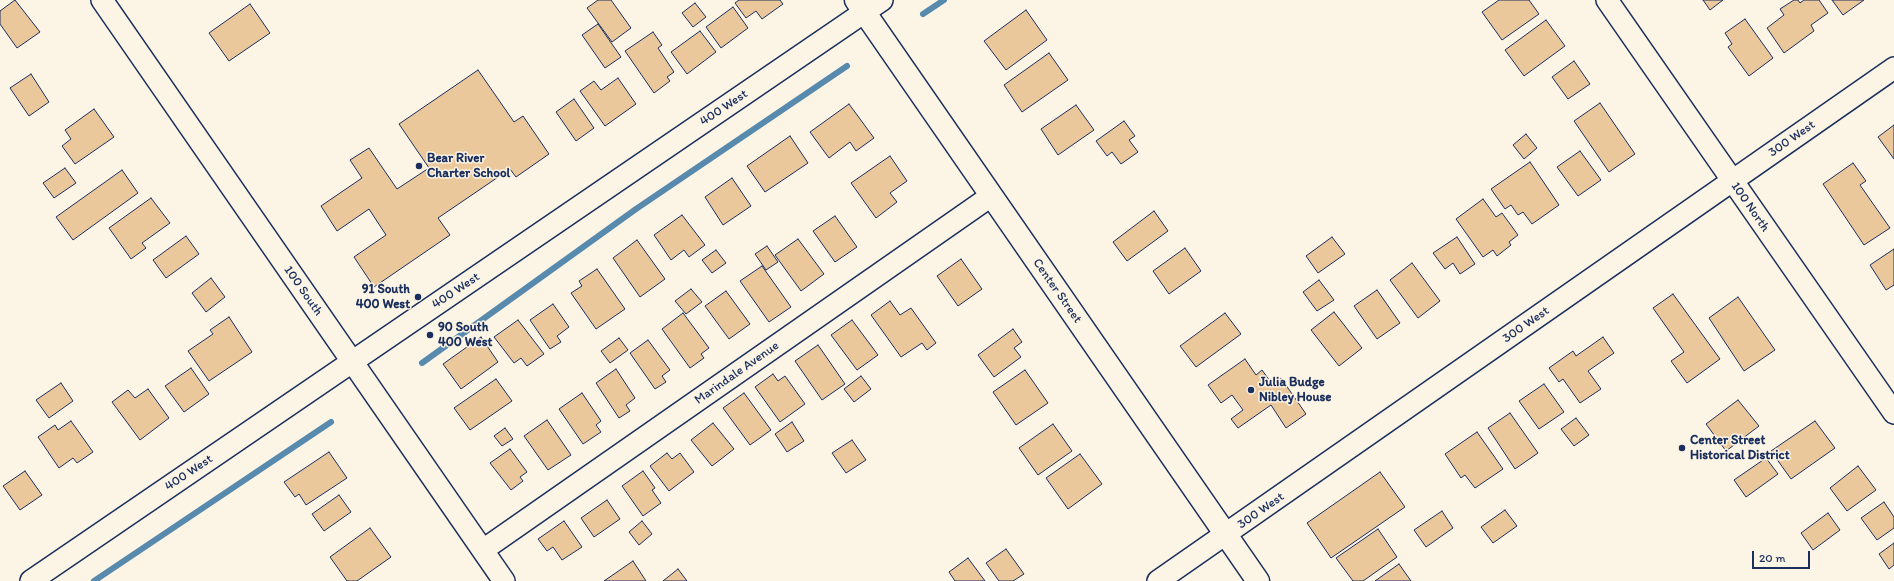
<!DOCTYPE html>
<style>
body{margin:0}
#map{position:relative;width:1894px;height:581px;overflow:hidden;background:#fcf5e5;font-family:Itim,sans-serif}
canvas{display:block}
.scale{position:absolute;left:1752px;top:551px;width:58px;height:18px;box-sizing:border-box;border:2px solid #1b2f5e;border-top:0;padding-left:5px;font-size:12px;line-height:14px;white-space:nowrap;color:#1b2f5e;-webkit-text-stroke:3px #fcf5e5;paint-order:stroke}
</style>
<div id="map">
<canvas width="1894" height="581"></canvas>
<div class="scale">20 m</div>
</div>
<script>
const context = document.querySelector('canvas').getContext('2d');
context.lineJoin = 'round';
const shape = rows => new Path2D(rows.map(r => 'M' + r).join(''));
function strokePath(path, color, width, dash) { context.strokeStyle = color; context.lineWidth = width; context.lineCap = dash ? 'butt' : 'round'; context.setLineDash(dash || []); context.stroke(path); }
function fill(path, color) { context.fillStyle = color; context.fill(path, 'evenodd'); }
function label(font, color, halo, rows, align = 'center') {
  context.font = font + ' Itim,sans-serif'; context.lineWidth = 3; context.setLineDash([]); context.textBaseline = 'middle'; context.strokeStyle = halo; context.fillStyle = color; for (const [text, x, y, turn = 0] of rows) {
    context.save(); context.translate(x, y); context.rotate((+turn || 0) * Math.PI / 180); context.textAlign = isNaN(turn) ? turn : align; if (halo) context.strokeText(text, 0, 0); context.fillText(text, 0, 0); context.restore();
  }
}
strokePath(shape([
 [923,14,944,0],
 [422,363,636,209,847,66],
 [94,581,331,422]
]), '#588aad', 6);
const building = shape([
 [15,0,40,32,17,48,0,24,0,11,15,0],
 [598,0,611,0,631,28,612,42,587,8,598,0],
 [739,0,780,0,783,4,762,19,756,11,746,18,735,3,739,0],
 [1499,0,1529,0,1539,14,1502,40,1482,12,1499,0],
 [1703,0,1723,0,1710,10,1703,0],
 [1794,0,1798,0,1800,3,1804,0,1819,0,1828,13,1811,25,1814,31,1784,53,1767,28,1784,15,1780,9,1794,0],
 [1832,0,1864,0,1843,15,1832,0],
 [695,3,706,17,693,27,682,13,695,3],
 [250,4,270,33,229,61,209,33,250,4],
 [733,7,748,28,721,48,706,27,733,7],
 [1026,10,1047,40,1006,70,984,41,1026,10],
 [1745,19,1773,58,1749,76,1728,47,1732,44,1725,33,1745,19],
 [1546,20,1565,46,1524,76,1505,50,1546,20],
 [598,24,621,57,605,68,582,35,598,24],
 [700,31,716,52,687,74,671,52,700,31],
 [653,32,662,45,658,48,674,72,667,77,670,81,654,93,625,51,653,32],
 [1049,53,1068,80,1022,112,1004,85,1049,53],
 [1574,61,1590,84,1568,99,1552,77,1574,61],
 [478,70,514,122,523,116,549,154,516,177,510,169,438,218,450,235,374,287,354,257,386,235,369,209,337,231,321,206,362,178,350,160,369,148,397,189,429,168,399,124,478,70],
 [31,74,49,102,29,116,10,88,31,74],
 [618,78,636,104,605,126,580,91,594,81,601,90,618,78],
 [574,99,594,128,576,141,556,112,574,99],
 [1600,103,1635,154,1609,172,1574,121,1600,103],
 [849,104,874,138,856,151,850,142,829,158,810,132,849,104],
 [1076,105,1094,130,1058,155,1041,129,1076,105],
 [94,109,114,137,75,164,62,146,71,139,65,130,94,109],
 [1124,121,1135,136,1129,140,1138,152,1121,164,1112,152,1107,156,1096,141,1124,121],
 [1894,125,1894,159,1878,137,1894,125],
 [1526,134,1537,148,1524,159,1513,145,1526,134],
 [790,136,808,163,765,192,747,166,790,136],
 [1580,151,1601,180,1578,196,1557,167,1580,151],
 [890,156,907,181,890,193,897,202,876,218,851,183,890,156],
 [1530,162,1559,205,1532,224,1523,212,1518,215,1511,205,1505,209,1491,189,1530,162],
 [1853,163,1866,181,1860,185,1890,228,1864,245,1823,184,1853,163],
 [65,168,76,183,54,198,43,183,65,168],
 [122,170,138,193,73,240,56,217,122,170],
 [732,178,751,206,723,225,705,197,732,178],
 [151,198,170,223,142,243,146,248,131,259,109,228,151,198],
 [1483,199,1496,217,1502,213,1518,235,1509,242,1511,245,1497,256,1493,250,1483,257,1456,219,1483,199],
 [1154,211,1168,231,1127,261,1113,242,1154,211],
 [682,215,705,245,689,257,684,250,671,260,654,235,682,215],
 [835,216,857,247,835,262,813,231,835,216],
 [186,236,199,254,166,278,153,260,186,236],
 [1332,237,1345,254,1318,273,1306,256,1332,237],
 [1457,237,1475,264,1460,274,1453,263,1445,269,1433,253,1457,237],
 [798,239,824,274,801,291,775,255,798,239],
 [637,240,665,279,640,297,613,258,637,240],
 [767,246,778,262,766,270,755,254,767,246],
 [1185,248,1201,271,1169,294,1153,271,1185,248],
 [1894,249,1894,285,1886,290,1870,265,1894,249],
 [716,250,726,263,712,273,702,260,716,250],
 [961,259,982,289,958,306,937,276,961,259],
 [1412,263,1440,301,1418,318,1390,280,1412,263],
 [762,266,791,307,769,322,740,281,762,266],
 [597,269,625,309,596,329,571,293,582,286,579,281,597,269],
 [211,278,225,297,206,312,192,293,211,278],
 [1319,280,1334,300,1317,311,1303,292,1319,280],
 [691,289,702,302,686,314,675,301,691,289],
 [1377,290,1400,323,1377,339,1354,306,1377,290],
 [726,291,750,324,729,339,705,306,726,291],
 [1673,294,1720,359,1687,383,1671,361,1684,352,1653,308,1673,294],
 [1738,297,1775,350,1744,371,1709,318,1738,297],
 [890,301,900,315,911,308,936,343,927,350,922,343,901,357,871,315,890,301],
 [553,304,569,327,557,336,561,342,550,349,530,320,553,304],
 [1334,312,1362,348,1339,366,1311,330,1334,312],
 [683,313,709,348,701,354,704,358,690,368,662,329,683,313],
 [1225,313,1241,334,1196,367,1180,346,1225,313],
 [229,317,252,352,209,381,188,351,213,334,210,330,229,317],
 [518,320,544,354,527,366,521,358,514,363,494,337,518,320],
 [852,320,878,355,857,370,831,335,852,320],
 [1013,329,1022,342,1014,348,1021,357,994,377,978,355,1013,329],
 [481,337,498,362,461,389,443,364,481,337],
 [1603,337,1614,353,1588,371,1601,389,1580,403,1563,379,1559,382,1549,368,1573,351,1576,356,1603,337],
 [619,338,628,350,610,363,601,351,619,338],
 [648,340,670,370,662,376,666,382,655,389,630,353,648,340],
 [818,345,845,384,822,400,795,361,818,345],
 [1245,359,1256,375,1262,370,1272,384,1281,378,1306,414,1286,428,1271,405,1238,428,1231,419,1243,410,1232,395,1221,403,1208,385,1245,359],
 [191,368,209,394,184,412,165,386,191,368],
 [616,369,635,398,626,405,630,411,619,418,596,383,616,369],
 [1025,370,1048,403,1016,425,993,392,1025,370],
 [773,374,778,381,785,376,805,404,780,422,755,387,773,374],
 [861,376,871,389,854,402,844,389,861,376],
 [496,379,512,401,470,430,454,408,496,379],
 [61,383,73,401,49,418,36,400,61,383],
 [1544,384,1564,412,1539,429,1519,401,1544,384],
 [148,389,169,418,140,440,112,402,128,390,135,398,148,389],
 [582,393,601,421,596,425,601,432,583,444,559,409,582,393],
 [744,393,771,430,750,445,723,408,744,393],
 [1738,400,1759,426,1726,451,1706,424,1738,400],
 [1510,413,1538,453,1515,469,1488,428,1510,413],
 [1576,418,1589,435,1574,446,1561,429,1576,418],
 [547,420,571,455,548,470,524,436,547,420],
 [71,421,93,452,77,463,73,458,59,468,38,437,55,425,58,430,71,421],
 [1815,421,1835,448,1791,479,1771,451,1815,421],
 [792,422,804,441,787,452,775,434,792,422],
 [713,423,734,449,712,466,691,440,713,423],
 [1053,424,1072,451,1038,475,1019,448,1053,424],
 [505,428,513,439,502,446,494,436,505,428],
 [1477,432,1503,469,1475,488,1465,475,1461,478,1445,454,1477,432],
 [852,440,866,460,846,473,832,453,852,440],
 [510,449,527,472,520,477,523,481,511,490,490,463,510,449],
 [329,452,347,478,306,505,299,494,295,497,284,482,329,452],
 [667,453,672,459,680,453,694,472,669,491,650,466,667,453],
 [1080,454,1102,484,1068,509,1046,478,1080,454],
 [1766,458,1778,474,1746,497,1734,480,1766,458],
 [1858,466,1876,490,1847,511,1830,488,1858,466],
 [25,471,42,495,20,510,3,486,25,471],
 [643,471,655,488,652,490,661,503,643,516,622,486,643,471],
 [1380,472,1405,507,1331,558,1307,523,1380,472],
 [339,495,351,512,324,531,312,514,339,495],
 [607,500,620,519,594,537,581,518,607,500],
 [1884,502,1894,517,1894,528,1877,540,1861,518,1884,502],
 [1505,510,1517,526,1493,543,1481,527,1505,510],
 [1442,511,1453,528,1426,547,1414,530,1442,511],
 [1828,513,1840,530,1813,550,1801,533,1828,513],
 [564,521,582,547,562,560,553,547,547,551,538,539,564,521],
 [642,521,652,534,639,545,629,532,642,521],
 [370,528,391,557,357,581,347,581,330,557,370,528],
 [1378,529,1397,557,1363,581,1353,581,1336,558,1378,529],
 [1894,543,1894,565,1889,569,1879,554,1894,543],
 [1006,549,1024,574,1013,581,999,581,986,563,1006,549],
 [968,558,985,581,955,581,949,572,968,558],
 [633,561,646,581,604,581,633,561],
 [1399,564,1411,581,1375,581,1399,564],
 [678,569,687,581,663,581,678,569]
]);
fill(building, '#ebc79c');
strokePath(building, '#1b2f5e', 1);
const minor = shape([
 [102,0,504,581],
 [1607,0,1894,413],
 [483,550,991,196],
 [31,581,882,0],
 [1158,581,1894,68]
]);
const tertiary = shape([
 [856,0,1258,581]
]);
strokePath(minor, '#1b2f5e', 24);
strokePath(tertiary, '#1b2f5e', 25);
strokePath(minor, '#fcf5e5', 21);
strokePath(tertiary, '#fcf5e5', 22);
for (const [x, y, r, color] of [
 [419,166,4,"#1b2f5e"],
 [418,297,4,"#1b2f5e"],
 [430,335,4,"#1b2f5e"],
 [1251,390,4,"#1b2f5e"],
 [1682,448,4,"#1b2f5e"]
]) { const dot = new Path2D(); dot.arc(x, y, r, 0, 2 * Math.PI); context.fillStyle = color; context.fill(dot); strokePath(dot, '#fcf5e5', 1.5); }
label('13px', '#1b2f5e', '#fcf5e5', [
 ["400 West",724,108,-34],
 ["300 West",1792,139,-35],
 ["100 North",1750,207,55],
 ["100 South",303,291,55],
 ["400 West",456,291,-34],
 ["Center Street",1057,291,55],
 ["300 West",1526,325,-35],
 ["Marindale Avenue",737,373,-35],
 ["400 West",189,473,-34],
 ["300 West",1261,511,-35]
]);
label('bold 13px', '#1b2f5e', '#fcf5e5', [
 ["Bear River",427,159],
 ["Charter School",427,174],
 ["91 South",410,290,"right"],
 ["400 West",410,305,"right"],
 ["90 South",438,328],
 ["400 West",438,343],
 ["Julia Budge",1259,383],
 ["Nibley House",1259,398],
 ["Center Street",1690,441],
 ["Historical District",1690,456]
], 'left');
</script>
